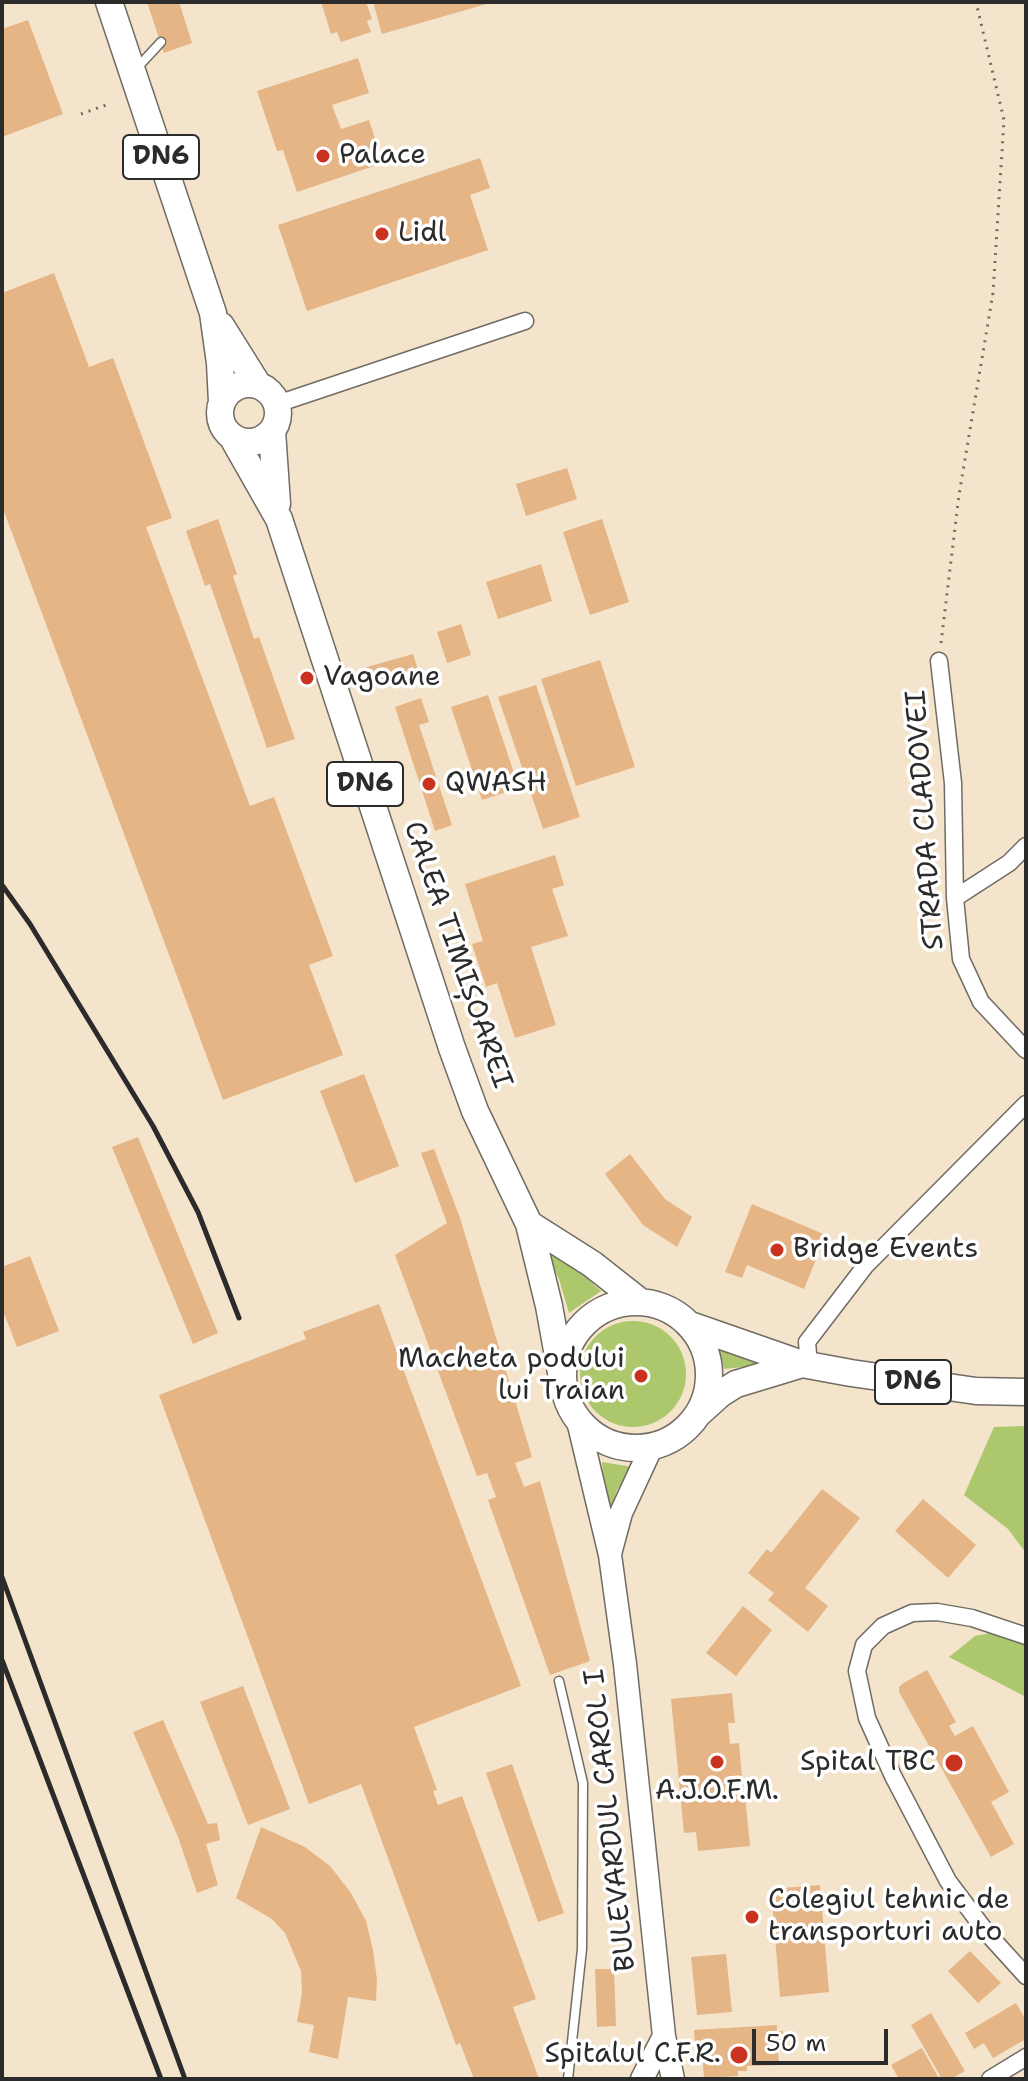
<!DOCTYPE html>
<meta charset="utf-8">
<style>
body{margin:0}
#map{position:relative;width:1028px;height:2081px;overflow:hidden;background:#f4e4cb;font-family:"Shantell Sans",sans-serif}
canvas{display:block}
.frame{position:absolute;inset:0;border:4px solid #2b2b2b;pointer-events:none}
.scale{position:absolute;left:752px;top:2029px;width:136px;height:36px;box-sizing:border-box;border:4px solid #2b2b2b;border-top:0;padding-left:10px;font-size:24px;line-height:28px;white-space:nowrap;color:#2b2b2b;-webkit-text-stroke:6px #fff;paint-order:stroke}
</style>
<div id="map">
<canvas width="1028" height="2081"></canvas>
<div class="frame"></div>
<div class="scale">50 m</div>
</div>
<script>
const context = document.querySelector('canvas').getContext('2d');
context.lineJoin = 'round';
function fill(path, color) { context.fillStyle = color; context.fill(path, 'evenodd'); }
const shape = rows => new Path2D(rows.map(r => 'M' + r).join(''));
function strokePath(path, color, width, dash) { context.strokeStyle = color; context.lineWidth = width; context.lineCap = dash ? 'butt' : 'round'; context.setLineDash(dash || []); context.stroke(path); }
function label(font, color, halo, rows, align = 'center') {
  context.font = font + ' "Shantell Sans",sans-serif'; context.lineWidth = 7; context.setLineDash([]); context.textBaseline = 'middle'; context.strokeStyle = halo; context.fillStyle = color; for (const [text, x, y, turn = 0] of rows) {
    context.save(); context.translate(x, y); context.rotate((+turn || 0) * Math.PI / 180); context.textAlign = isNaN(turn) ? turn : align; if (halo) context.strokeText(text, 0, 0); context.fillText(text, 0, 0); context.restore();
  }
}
fill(shape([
 [537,1234,601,1291,569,1313,559,1279],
 '580 1374a53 53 0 1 1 106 0a53 53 0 1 1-106 0Z',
 [719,1348,779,1363,724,1369],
 [1026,1426,1026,1553,1008,1529,964,1495,994,1427],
 [602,1462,633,1467,617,1490,607,1522],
 [1026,1626,1026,1697,949,1657,975,1636]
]), '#adc76d');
fill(shape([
 [147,2,179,2,192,43,164,53],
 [321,2,366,2,372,19,367,21,371,32,341,42,337,32,331,34],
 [373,2,490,2,490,3,382,34],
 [28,20,63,114,2,137,2,29],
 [358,58,369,93,332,105,341,129,369,120,383,163,297,192,283,150,277,151,257,91],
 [480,158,490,188,470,195,488,250,307,311,278,225],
 [54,273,89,367,113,358,172,518,146,527,250,806,274,797,333,956,309,965,343,1055,223,1100,2,506,2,293],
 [567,468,577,499,526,516,516,484],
 [218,519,237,574,233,576,254,639,259,637,295,739,267,748,210,584,205,586,186,531],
 [602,519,629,602,590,615,563,532],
 [541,564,552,601,498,619,486,582],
 [461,624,471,655,447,663,437,632],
 [413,654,419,673,367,690,360,669],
 [600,660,635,767,576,786,541,679],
 [536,685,580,817,543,829,498,697],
 [488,695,519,788,482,800,451,707],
 [421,698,429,722,419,725,452,825,435,831,395,707],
 [555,855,564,885,552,889,568,936,531,947,556,1025,515,1038,497,983,486,987,472,944,483,941,465,884],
 [364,1074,399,1166,355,1183,320,1091],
 [138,1137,218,1333,193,1344,112,1147],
 [434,1149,460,1218,532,1457,515,1463,524,1487,540,1481,590,1661,550,1675,488,1500,496,1497,487,1473,477,1476,395,1255,447,1223,421,1153],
 [630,1154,665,1199,692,1217,677,1247,643,1225,605,1174],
 [752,1204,826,1235,804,1289,747,1265,742,1278,725,1272],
 [30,1256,59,1331,17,1347,2,1308,2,1267],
 [379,1304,521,1686,414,1727,437,1790,433,1791,438,1805,462,1796,536,1999,513,2007,539,2079,474,2079,460,2043,456,2045,361,1784,309,1804,159,1395,306,1339,303,1332],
 [822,1489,860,1518,805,1588,828,1606,808,1632,768,1600,774,1593,748,1573,767,1549,771,1553],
 [923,1499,976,1545,948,1578,895,1531],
 [743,1606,772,1630,736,1676,706,1653],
 [927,1670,956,1722,949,1726,955,1736,973,1726,1009,1792,991,1802,1014,1844,991,1857,899,1692,899,1687,902,1684],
 [243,1686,290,1809,248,1825,200,1702],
 [732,1693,735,1723,728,1723,730,1744,739,1743,742,1777,732,1777,734,1795,745,1794,750,1846,698,1851,696,1832,684,1833,671,1699],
 [163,1720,208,1824,217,1823,220,1840,206,1844,218,1885,197,1893,178,1837,133,1732],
 [512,1764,564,1913,538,1922,486,1773],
 [261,1827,305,1847,330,1866,351,1893,366,1921,373,1950,377,1980,376,2001,348,1997,338,2059,309,2052,314,2025,297,2022,302,1993,301,1971,285,1933,272,1919,236,1898],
 [820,1885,829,1992,780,1997,771,1889],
 [970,1951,1001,1983,978,2003,948,1971],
 [726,1954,732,2012,697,2015,691,1957],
 [595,1969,614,1969,616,2026,597,2027],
 [1016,2003,1026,2020,1026,2039,993,2058,984,2043,974,2049,965,2033],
 [931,2013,965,2071,951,2079,942,2079,911,2025],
 [777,2025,777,2031,783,2031,784,2050,778,2051,779,2065,747,2066,747,2071,738,2071,738,2076,704,2078,702,2050,695,2050,694,2030],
 [922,2048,938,2077,899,2079,891,2065]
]), '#e5b585');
const lane = shape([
 [136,69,161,42],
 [559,1681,583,1783,582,1949,568,2079]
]);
const street = shape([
 [277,404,525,321],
 [939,661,953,783,955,898,961,959,981,1002,1026,1050],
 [955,898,1009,863,1026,846],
 [809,1365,807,1342,866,1265,1026,1104],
 [1026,1636,972,1618,937,1612,912,1613,883,1626,864,1645,857,1671,867,1718,893,1776,948,1881,987,1933,1026,1976],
 [990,2079,1026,2057]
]);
const secondary = shape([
 [578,1421,610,1555,625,1664,664,2036,673,2079],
 [610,1554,621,1513,652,1446],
 [642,2079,664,2036]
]);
const primary = shape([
 [109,2,213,313,220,363,222,402],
 [221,326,258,385],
 '220 413a29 29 0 1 1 58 0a29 29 0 1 1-58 0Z',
 [272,431,277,504],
 [233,438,279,519,452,1048,475,1111,529,1224,549,1306,562,1378],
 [529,1224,592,1264,639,1301],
 '563 1375a73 73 0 1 1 146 0a73 73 0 1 1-146 0Z',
 [690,1325,802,1364,851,1373,976,1391,1026,1392],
 [699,1413,720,1394,736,1384,802,1364]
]);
strokePath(lane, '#716c63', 11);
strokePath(street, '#716c63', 19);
strokePath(secondary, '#716c63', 25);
strokePath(primary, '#716c63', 29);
strokePath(shape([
 [81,114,109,104],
 [941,643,959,495,993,293,1004,120,976,2],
 [661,1299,679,1309]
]), '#716c63', 3, [2, 6]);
strokePath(lane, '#fff', 8);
strokePath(street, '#fff', 16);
strokePath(secondary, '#fff', 22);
strokePath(primary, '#fff', 26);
strokePath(shape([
 [2,885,30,924,153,1126,198,1212,239,1318],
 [2,1577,185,2079],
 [2,1660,161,2079]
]), '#2b2b2b', 5);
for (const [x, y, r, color] of [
 [323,156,8,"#c8321e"],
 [382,234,8,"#c8321e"],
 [307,678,8,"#c8321e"],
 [429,784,8,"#c8321e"],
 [777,1250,8,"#c8321e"],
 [641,1376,8,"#c8321e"],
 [717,1762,8,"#c8321e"],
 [954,1763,10,"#c8321e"],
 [752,1917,8,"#c8321e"],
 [739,2055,10,"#c8321e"]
]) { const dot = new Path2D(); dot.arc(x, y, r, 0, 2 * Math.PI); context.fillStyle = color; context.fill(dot); strokePath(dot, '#fff', 3); }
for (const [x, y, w] of [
 [161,157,76],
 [365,784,76],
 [913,1382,76]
]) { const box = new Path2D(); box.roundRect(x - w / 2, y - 22, w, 44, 6); context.fillStyle = '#fff'; context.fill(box); strokePath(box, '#2b2b2b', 2); }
label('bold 26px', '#2b2b2b', null, [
 ["DN6",161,157],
 ["DN6",365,784],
 ["DN6",913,1382]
]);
label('28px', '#2b2b2b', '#fff', [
 ["Palace",339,156],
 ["Lidl",398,234],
 ["Vagoane",323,678],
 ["QWASH",445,784],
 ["Bridge Events",793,1250],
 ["Macheta podului",625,1360,"right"],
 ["lui Traian",625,1392,"right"],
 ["Spital TBC",936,1763,"right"],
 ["A.J.O.F.M.",717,1792,"center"],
 ["Colegiul tehnic de",768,1901],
 ["transporturi auto",768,1933],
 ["Spitalul C.F.R.",721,2055,"right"]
], 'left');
label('28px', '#2b2b2b', '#fff', [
 ["STRADA CLADOVEI",926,820,-94],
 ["CALEA TIMIȘOAREI",457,955,71],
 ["BULEVARDUL CAROL I",611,1820,-96]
]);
</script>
